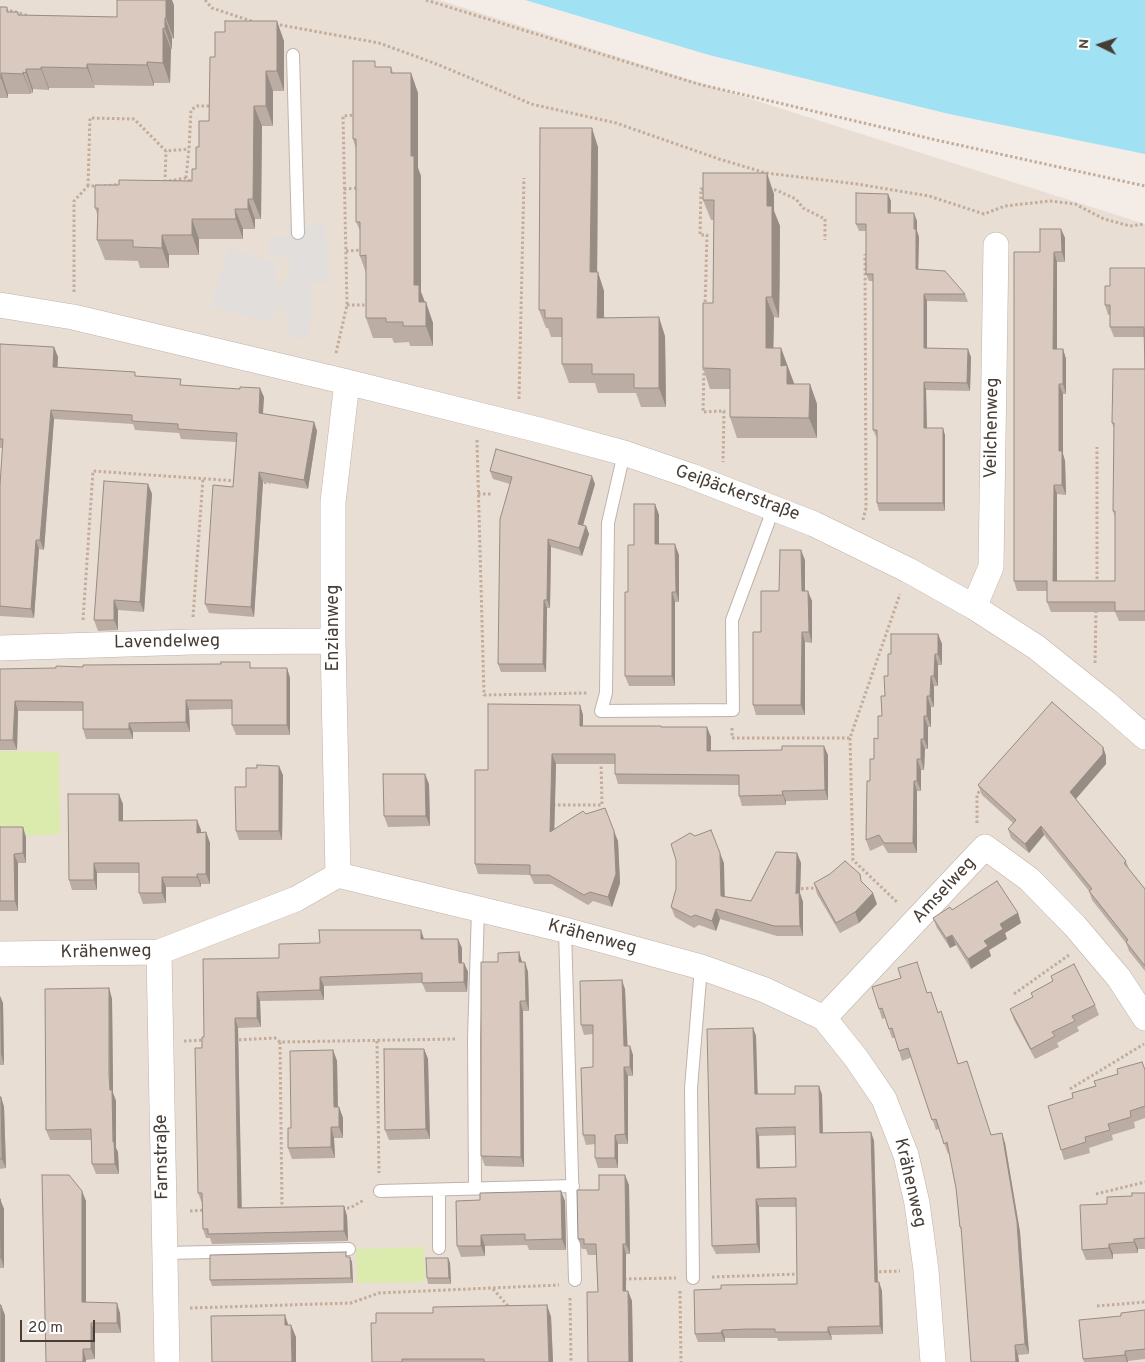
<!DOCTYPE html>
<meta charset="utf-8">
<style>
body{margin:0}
#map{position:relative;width:1145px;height:1362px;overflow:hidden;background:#f4ede7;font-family:Overpass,sans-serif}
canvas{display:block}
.north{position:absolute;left:1075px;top:20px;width:50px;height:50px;-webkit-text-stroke:4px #fff;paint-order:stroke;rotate:274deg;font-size:14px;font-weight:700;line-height:20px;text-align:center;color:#473d35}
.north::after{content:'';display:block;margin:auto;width:18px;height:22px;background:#473d35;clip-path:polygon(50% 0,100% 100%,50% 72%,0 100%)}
.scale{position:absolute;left:20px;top:1320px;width:75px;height:22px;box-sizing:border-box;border:2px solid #473d35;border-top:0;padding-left:6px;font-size:15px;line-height:18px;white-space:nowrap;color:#473d35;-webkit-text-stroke:4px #fff;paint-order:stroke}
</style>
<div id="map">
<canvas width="1145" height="1362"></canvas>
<div class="north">N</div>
<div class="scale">20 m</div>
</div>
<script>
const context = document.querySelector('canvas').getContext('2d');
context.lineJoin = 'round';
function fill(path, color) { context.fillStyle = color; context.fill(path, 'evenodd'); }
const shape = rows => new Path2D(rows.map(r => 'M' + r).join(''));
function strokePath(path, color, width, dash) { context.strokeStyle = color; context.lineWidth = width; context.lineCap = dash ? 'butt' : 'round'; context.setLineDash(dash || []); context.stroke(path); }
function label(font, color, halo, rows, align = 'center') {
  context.font = font + ' Overpass,sans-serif'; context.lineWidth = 4.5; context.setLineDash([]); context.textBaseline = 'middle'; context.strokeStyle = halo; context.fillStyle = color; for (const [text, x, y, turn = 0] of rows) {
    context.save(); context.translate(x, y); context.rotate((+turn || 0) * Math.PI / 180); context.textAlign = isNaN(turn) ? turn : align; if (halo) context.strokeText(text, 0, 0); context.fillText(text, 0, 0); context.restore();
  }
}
fill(shape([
 [0,0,439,0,1145,224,1145,1362,0,1362]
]), '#e8ded4');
fill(shape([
 [0,751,59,752,60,834,0,837],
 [424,1247,425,1282,357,1283,356,1249]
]), '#dbeaad');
fill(shape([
 [288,225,325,225,328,283,310,284,311,319,306,340,287,335,290,322,285,310,275,307,272,322,210,307,229,248,276,263,275,283,282,284,289,278,290,257,270,256,270,236,288,237]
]), '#e2dedc');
fill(shape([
 [525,0,1145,0,1145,154,949,114,709,55]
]), '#a0e2f4');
const lane = shape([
 [293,55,298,233],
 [624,453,608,523,606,693,601,711,733,710,732,620,774,507],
 [565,930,575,1280],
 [475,1188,474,1039,478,909],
 [439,1190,439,1248],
 [380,1191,573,1186],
 [165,1253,349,1249],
 [693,1278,691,1088,701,967]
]);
const street = shape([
 [0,305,73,317,347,382,543,431,624,453,691,476,814,524,908,570,974,607,1036,647,1106,703,1145,737],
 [974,607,991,567,996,245],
 [0,648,192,642,333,641],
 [338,875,333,641,333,502,347,382],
 [159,952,167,1362],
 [0,954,159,952,296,899,338,875,565,930,657,955,701,967,765,990,824,1018,856,1058,884,1099,906,1155,917,1203,926,1270,933,1362],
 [824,1018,985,847,1029,879,1075,926,1119,978,1145,1018]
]);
strokePath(lane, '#c0b3a9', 14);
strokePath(street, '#c0b3a9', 26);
strokePath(shape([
 [205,0,212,8,254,22],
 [426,0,698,84,936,140,1145,186],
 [0,10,13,11,29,16],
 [275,24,379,43,434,63,504,92,531,104,616,123,719,159,766,173,857,184,929,196,984,214,1005,206,1050,201,1075,204,1104,219,1130,226,1145,224],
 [186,178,189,149,191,110,197,106,209,106,212,103],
 [169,181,186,178,191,182],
 [165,182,166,151],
 [88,186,90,118,134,119,166,151,189,149],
 [104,186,123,184],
 [344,189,359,188],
 [769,190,776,190,796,199,803,208,825,219,825,240],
 [346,251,362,250],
 [74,292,74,201,88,186,98,186],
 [347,305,369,305],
 [705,307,707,235,700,235,701,189,705,189],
 [336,353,347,305,343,116,356,115],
 [704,368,703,412,724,411,723,462],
 [519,399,524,178],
 [477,440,484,695,587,693],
 [259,482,270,483],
 [478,494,493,494],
 [863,520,866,508,865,254],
 [1097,584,1097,447],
 [193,617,203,478],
 [83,620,93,471,237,481],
 [1095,663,1096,610],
 [732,728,732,738,850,738,900,594],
 [850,738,853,860,898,903],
 [553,805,602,805,601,760],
 [977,823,977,794,982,789],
 [796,889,815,888],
 [1014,994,1069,955],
 [234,1040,275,1038,280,1042,456,1039],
 [184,1041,205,1040],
 [377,1041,379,1173],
 [280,1042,282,1209],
 [1070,1089,1144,1044],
 [1096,1194,1145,1182],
 [342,1208,350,1208,364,1200],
 [190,1211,206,1210],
 [874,1272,900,1271],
 [712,1277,800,1274],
 [624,1279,676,1278],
 [493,1289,509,1307,509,1309],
 [680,1291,681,1362],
 [570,1298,571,1362],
 [1097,1306,1145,1302],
 [190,1308,351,1303,379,1293,559,1285]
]), '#c3ac99', 3, [2.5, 2.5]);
strokePath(lane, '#fff', 12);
strokePath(street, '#fff', 25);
fill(shape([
 [174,5,174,39,172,38,172,49,171,49,170,83,154,83,154,86,94,85,95,88,49,88,49,90,33,89,33,93,31,93,31,94,8,94,8,98,0,98,0,7,7,7,9,12,18,12,19,15,117,17],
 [284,41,284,91,273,91,273,126,262,126,261,219,255,219,255,229,243,229,243,239,199,239,199,255,169,255,169,268,140,268,138,261,105,260,97,240,98,216,95,208,119,185,192,181,196,169,199,147,209,121,215,57],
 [377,67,391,67,393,73,411,73,418,93,418,168,421,176,421,292,433,323,433,346,410,346,409,342,394,343,392,338,373,338,366,318,366,273,360,256,360,230,356,222,356,149,353,139],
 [598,147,597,272,604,291,604,317,665,336,666,407,641,407,636,393,598,393,595,383,569,383,562,364,562,337,551,337,548,328,546,328,539,310],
 [774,194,774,211,780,226,780,281,779,318,774,317,773,348,781,348,794,384,810,384,817,404,817,438,737,438,730,417,730,389,710,389,703,368,713,303,714,220,711,220,703,200],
 [891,201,891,213,917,221,917,231,919,237,918,270,965,294,968,302,927,301,927,348,971,357,970,391,926,390,927,428,945,435,945,511,879,511,877,503,877,438,873,430,873,281,869,281,866,274,866,231,859,231,856,224],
 [1061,229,1065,238,1065,262,1057,262,1057,349,1063,349,1066,359,1066,394,1063,394,1063,454,1065,461,1066,495,1057,494,1057,581,1115,581,1115,517,1113,511,1114,428,1112,423,1145,369,1145,337,1114,337,1110,327,1110,315,1108,315,1105,305,1110,286,1145,268,1145,621,1119,621,1115,612,1051,612,1047,602,1047,591,1017,591,1014,581,1040,252],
 [0,344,54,347,58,357,57,367,136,376,183,386,264,397,263,414,314,422,317,431,308,489,263,482,254,617,209,613,205,604,233,487,236,442,181,439,179,433,135,430,133,424,54,419,44,550,39,549,34,618,0,616,0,485,3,448,0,448],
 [490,471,595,484,583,525,586,526,589,534,582,556,551,547,550,608,547,608,546,672,501,672,498,664,510,484,493,479],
 [148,484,152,494,144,612,118,610,118,630,98,631,94,620],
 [655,504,659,515,659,544,679,555,679,602,675,602,675,686,629,686,625,676,628,592,634,545],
 [805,560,805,591,812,601,812,643,805,642,805,715,756,715,753,705,779,591],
 [938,634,942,644,942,665,938,665,938,686,934,686,934,707,931,707,931,727,928,727,928,749,925,749,924,770,921,770,921,791,917,791,917,853,888,853,883,845,870,851,866,840,870,781,878,739,888,676],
 [287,668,290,678,290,735,236,735,232,725,232,709,189,710,190,732,133,732,133,739,86,739,83,729,83,711,18,711,17,750,0,750,0,669],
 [580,705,583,715,583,726,662,727,711,737,711,751,828,755,828,800,786,801,786,805,742,806,739,796,739,785,618,784,615,774,615,764,556,764,554,829,586,814,618,841,620,883,612,907,593,901,588,905,552,884,534,884,530,875,478,874,475,864,488,770],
 [1103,747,1106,756,1106,764,1076,799,1126,861,1129,869,1145,889,1145,971,1129,951,1126,943,1092,900,1089,891,1044,835,1029,853,1011,838,1008,829,1013,823,982,795,978,785],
 [283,775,282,840,239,840,236,831,246,787],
 [429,784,430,826,388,827,384,816],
 [123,804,123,821,197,820,201,832,206,832,210,843,210,884,201,884,201,887,166,887,166,903,143,904,139,893,139,873,97,873,97,890,72,890,69,880],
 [0,827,26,837,26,863,18,863,18,911,0,911],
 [797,853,801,863,800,893,803,902,803,936,777,936,720,919,716,931,699,925,694,928,675,917,671,907,724,863,724,897,751,901],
 [814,883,863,883,877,904,859,923,840,933,817,894],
 [952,910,1018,913,1021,923,1005,933,1007,939,989,950,991,956,971,969,956,945,950,948,937,928,933,918],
 [424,939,462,948,462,963,464,963,468,972,467,992,426,992,422,983,324,986,324,1000,260,1001,261,1027,238,1028,241,1208,344,1206,347,1216,348,1241,212,1244,210,1238,206,1238,203,1229,202,1203,198,1193,202,1048,204,1037,279,958],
 [519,952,522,962,525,962,528,972,529,1011,523,1011,524,1167,485,1166,481,1156,498,962],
 [1051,976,1095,1005,1099,1015,1077,1027,1079,1031,1057,1043,1059,1047,1035,1059,1014,1020,1010,1009,1033,997,1031,993,1053,981],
 [901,978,928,993,938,1013,941,1011,958,1063,991,1135,1005,1143,1020,1232,1029,1354,1018,1355,1019,1362,971,1362,962,1233,960,1227,956,1188,949,1153,948,1154,939,1129,936,1130,912,1057,902,1061,895,1038,892,1038,885,1018,882,1019,879,1009],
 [109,988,112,999,113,1086,113,1093,116,1101,116,1148,118,1152,119,1174,96,1174,92,1164,92,1140,50,1140,46,1130],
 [625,989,627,1046,630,1046,633,1055,633,1076,628,1076,628,1144,618,1144,618,1168,598,1168,595,1158,595,1144,586,1145,583,1135,593,1067,593,1034,584,1035,581,1025],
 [0,996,3,1003,4,1065,0,1065],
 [753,1028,756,1036,757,1094,795,1094,819,1086,822,1095,823,1133,871,1132,874,1141,878,1282,879,1282,882,1291,883,1334,831,1335,832,1340,778,1341,777,1338,725,1338,725,1342,698,1342,695,1334,721,1289,797,1284,797,1207,759,1207,760,1253,716,1254,712,1246],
 [795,1135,796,1167,760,1168,759,1136],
 [424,1049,428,1059,430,1139,389,1140,385,1130],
 [333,1050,337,1061,338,1107,339,1107,343,1118,343,1138,334,1138,335,1158,292,1159,288,1148,291,1128],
 [1142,1062,1145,1069,1145,1118,1134,1122,1135,1128,1112,1135,1113,1140,1089,1148,1090,1153,1064,1160,1061,1150,1073,1098,1118,1074],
 [0,1097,1,1097,4,1107,6,1168,0,1169],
 [629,1185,630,1254,626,1254,626,1291,628,1291,632,1301,633,1362,588,1362,598,1292,596,1255,588,1255,586,1249,582,1249,578,1239,599,1190],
 [1145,1193,1145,1249,1138,1249,1138,1253,1113,1254,1113,1259,1086,1260,1082,1250,1107,1204],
 [0,1199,4,1209,4,1268,0,1268],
 [86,1201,86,1302,120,1313,121,1333,95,1333,95,1359,86,1360,86,1362,46,1362],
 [456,1201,565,1201,566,1250,529,1250,527,1245,485,1246,485,1256,461,1257,457,1246],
 [348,1257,352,1262,353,1283,212,1286,210,1280],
 [448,1258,450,1263,451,1284,428,1284,427,1278],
 [547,1305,551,1317,553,1362,372,1362,376,1323,433,1313],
 [1145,1310,1145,1359,1128,1361,1128,1362,1084,1362,1083,1359,1121,1316]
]), '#bbada3');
fill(shape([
 [166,0,172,0,174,5,174,39,166,18],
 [165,18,172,38,172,49,165,29],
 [277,21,284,41,284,91,277,71],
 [163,28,171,49,170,83,163,63],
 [147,62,154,83,154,86,147,65],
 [87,64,95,88,87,68],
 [41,67,49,88,49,90,41,69],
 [26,69,33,89,33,93,26,73],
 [266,71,273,91,273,126,266,106],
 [23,72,31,93,31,94,23,74],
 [1,73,8,94,8,98,1,78],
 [411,73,418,93,418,168,421,176,421,292,426,305,426,302,433,323,433,346,426,326,414,285,411,156],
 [254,106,262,126,261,219,253,199],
 [592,128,598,147,597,291,590,272],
 [767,173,774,194,774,211,780,226,779,318,772,297,767,206],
 [888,194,891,201,890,220,888,213],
 [248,199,255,219,255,229,248,209],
 [235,209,243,229,243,239,236,219],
 [914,213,917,221,917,231,919,237,918,277,916,269],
 [192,219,199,239,199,255,192,235],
 [1061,229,1065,238,1065,262,1062,252],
 [162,235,169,255,169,268,162,248],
 [1054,252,1057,262,1057,359,1053,349],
 [598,272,604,291,604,336,597,318],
 [924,294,927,301,927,356,924,348],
 [766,297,774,317,773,368,766,348],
 [659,317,665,336,666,407,659,388],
 [54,347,58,357,57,376,53,367],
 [781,348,795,386,794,404,781,366],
 [968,349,971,357,970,391,967,383],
 [1063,349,1066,359,1066,394,1063,384],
 [924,382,926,390,927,436,924,428],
 [810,384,817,404,817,438,809,418],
 [1059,384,1063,394,1063,454,1065,461,1066,495,1062,485,1059,451],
 [260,388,264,397,262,423,259,413],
 [51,410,54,419,44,550,40,540],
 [314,422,317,431,308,489,304,480],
 [943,428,945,435,945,511,943,503],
 [259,472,263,482,254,617,251,607],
 [592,476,595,484,581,532,578,524],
 [148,484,152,494,144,612,140,602],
 [1054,485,1057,494,1057,590,1053,581],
 [655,504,659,515,659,555,655,544],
 [586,526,589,534,582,556,579,548],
 [548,539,551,547,550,608,547,600],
 [36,540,39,549,34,618,31,609],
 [675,544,679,555,679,602,676,592],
 [801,550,805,560,805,601,802,591],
 [808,591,812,601,812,643,809,632],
 [672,592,675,602,675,686,672,676],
 [114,600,118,610,118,630,114,620],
 [544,600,547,608,546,672,543,664],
 [802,632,805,642,805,715,801,705],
 [938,634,942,644,942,665,938,654],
 [935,654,938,665,938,686,934,676],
 [287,668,290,678,290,735,287,725],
 [931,676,934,686,934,707,930,696],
 [927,696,931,707,931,727,927,716],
 [186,700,189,710,190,732,186,722],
 [15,701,18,711,17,750,13,740],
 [580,705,583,715,583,736,580,726],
 [924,716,928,727,928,749,924,739],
 [129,723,133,732,133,739,129,729],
 [707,727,711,737,711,760,707,751],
 [921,739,925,749,924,770,921,759],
 [824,746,828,755,828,800,825,790],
 [1103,747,1106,756,1106,764,1074,801,1070,792],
 [552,754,556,764,554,842,550,832],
 [917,759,921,770,921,791,917,781],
 [279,766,283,775,282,840,279,831],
 [425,774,429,784,430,826,426,816],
 [914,781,917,791,917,853,913,843],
 [782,791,786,801,786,805,783,795],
 [119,794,123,804,123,831,119,821],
 [197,820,201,830,201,843,197,833],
 [1041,826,1044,835,1029,853,1025,844],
 [23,827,26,837,26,863,23,853],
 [614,831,618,841,620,883,612,907,608,897],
 [206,832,210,843,210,884,206,874],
 [720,853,724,863,725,906,721,896],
 [797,853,801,863,800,893,803,902,803,936,800,926,796,894],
 [14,854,18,863,18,911,15,901],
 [94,863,97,873,97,890,94,880],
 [197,874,201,884,201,887,197,877],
 [162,877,166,887,166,903,162,893],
 [873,893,877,904,859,923,855,912],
 [716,909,720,919,716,931,712,921],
 [1018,913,1021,923,1005,933,1007,939,989,950,991,956,971,969,968,959,1000,924],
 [421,930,424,939,421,939],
 [952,935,956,945,950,948,946,938],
 [458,939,462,948,462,972,459,963],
 [519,952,522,962,519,962],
 [525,962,528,972,529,1011,526,1001],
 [464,963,468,972,467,992,464,982],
 [320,977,324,986,324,1000,320,990],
 [622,980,625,989,628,1055,624,1046],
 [109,988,112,999,113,1086,113,1093,116,1101,116,1148,118,1152,119,1174,115,1164,113,1142,110,1090],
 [257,992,260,1001,261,1027,257,1018],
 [0,996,3,1003,4,1065,1,1054],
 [520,1001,523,1011,524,1167,521,1157],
 [235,1018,238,1028,242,1217,238,1208],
 [753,1028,756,1036,758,1103,755,1094],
 [630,1046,633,1055,633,1076,630,1067],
 [424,1049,428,1059,430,1139,426,1129],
 [333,1050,337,1061,338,1118,334,1107],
 [624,1067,628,1076,628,1144,625,1134],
 [819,1086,822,1095,823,1142,820,1133],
 [1,1097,4,1107,6,1168,2,1159],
 [339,1107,343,1118,343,1138,339,1127],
 [331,1127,334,1138,335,1158,331,1147],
 [756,1128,759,1136,760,1177,757,1168],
 [871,1132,874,1141,878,1291,875,1282],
 [1002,1133,1005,1143,1020,1232,1029,1354,1025,1344],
 [615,1135,618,1144,618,1168,615,1158],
 [625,1175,629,1185,630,1254,626,1244],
 [82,1191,86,1201,86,1313,82,1302],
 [561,1191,565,1201,566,1250,562,1239],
 [0,1199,4,1209,4,1268,1,1258],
 [756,1199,759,1207,760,1253,757,1244],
 [344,1206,347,1216,348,1241,344,1231],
 [481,1235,485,1246,485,1256,481,1246],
 [1134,1239,1138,1249,1138,1253,1134,1242],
 [623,1244,626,1254,626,1301,623,1291],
 [1109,1244,1113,1254,1113,1259,1109,1248],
 [350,1257,352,1262,353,1283,351,1278],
 [448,1258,450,1263,451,1284,449,1278],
 [879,1282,882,1291,883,1334,880,1326],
 [628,1291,632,1301,633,1362,629,1362],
 [117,1303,120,1313,121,1333,117,1323],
 [1,1305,5,1315,5,1362,1,1362],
 [547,1305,551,1317,553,1362,549,1362],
 [285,1315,289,1327,285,1325],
 [91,1323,95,1333,95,1359,91,1349],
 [291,1325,296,1337,296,1362,292,1362],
 [828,1327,831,1335,832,1340,828,1332],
 [722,1330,725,1338,725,1342,721,1333],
 [1015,1345,1018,1355,1019,1362,1016,1362],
 [83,1349,86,1360,86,1362,83,1362],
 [1125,1351,1128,1361,1128,1362,1127,1362,1125,1355]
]), '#988d85');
const building = shape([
 [117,0,166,0,166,18,165,18,165,29,163,28,163,63,147,62,147,65,87,64,87,68,41,67,41,69,26,69,26,73,23,72,23,74,1,73,1,78,0,78,0,7,7,7,7,12,18,12,18,15,117,17,117,0],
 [225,21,277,21,277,71,266,71,266,106,254,106,253,199,248,199,248,209,235,209,236,219,192,219,192,235,162,235,162,248,133,247,133,240,97,240,98,208,95,208,95,185,119,185,119,180,192,181,192,169,196,169,196,147,199,147,199,121,209,121,210,57,215,57,215,32,225,32,225,21],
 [353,61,375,61,375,67,391,67,391,73,411,73,411,156,414,156,414,285,419,285,419,302,426,302,426,326,403,326,403,322,386,322,386,318,366,318,366,255,360,256,360,222,356,222,356,139,353,139,353,61],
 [540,128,592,128,590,272,598,272,597,318,659,317,659,388,634,388,634,374,592,374,592,364,562,364,562,318,545,318,545,310,539,310,540,128],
 [703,173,767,173,767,206,772,206,772,297,766,297,766,348,781,348,781,366,787,365,787,384,810,384,809,418,730,417,730,369,703,368,703,303,713,303,714,200,703,200,703,173],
 [856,193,888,194,888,213,914,213,914,229,916,229,916,269,945,271,965,294,924,294,924,348,968,349,967,383,924,382,924,428,943,428,943,503,877,503,877,430,873,430,873,274,866,274,866,224,856,224,856,193],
 [1040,229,1061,229,1062,252,1054,252,1053,349,1063,349,1063,384,1059,384,1059,451,1062,451,1062,485,1054,485,1053,581,1115,581,1115,511,1113,511,1114,423,1112,423,1113,369,1145,369,1144,327,1110,327,1110,305,1105,305,1105,286,1110,286,1110,268,1145,268,1145,611,1115,611,1115,602,1047,602,1047,581,1014,581,1014,252,1040,252,1040,229],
 [0,344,54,347,53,367,135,372,135,376,181,379,180,385,240,389,240,387,260,388,259,413,314,422,304,480,259,472,251,607,205,604,213,485,233,487,237,433,178,429,178,424,132,421,132,415,51,410,40,540,36,540,31,609,0,606,0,485,3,439,0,439,0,344],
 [496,449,592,476,578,524,586,526,579,548,548,539,547,600,544,600,543,664,498,664,500,519,512,477,490,471,496,449],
 [104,481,148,484,140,602,114,600,114,620,94,620,104,481],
 [634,504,655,504,655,544,675,544,676,592,672,592,672,676,625,676,625,592,628,592,628,545,634,545,634,504],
 [780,550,801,550,802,591,808,591,809,632,802,632,801,705,753,705,753,632,761,632,761,591,779,591,780,550],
 [891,634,938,634,938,654,935,654,934,676,931,676,930,696,927,696,927,716,924,716,924,739,921,739,921,759,917,759,917,781,914,781,913,843,884,843,879,835,866,840,867,781,870,781,870,759,874,759,874,738,878,739,878,716,882,716,881,696,885,696,884,676,888,676,888,654,891,654,891,634],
 [221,662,250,662,250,668,287,668,287,725,232,725,232,700,186,700,186,722,129,723,129,729,83,729,83,702,15,701,13,740,0,740,0,669,56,668,56,666,83,667,83,665,221,664,221,662],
 [1052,702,1103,747,1103,754,1070,792,1126,861,1124,863,1145,889,1145,966,1126,942,1128,940,1089,891,1092,889,1041,826,1025,844,1008,829,1016,820,978,785,1052,702],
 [488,704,580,705,580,726,661,726,661,727,707,727,707,751,782,750,782,746,824,746,825,790,782,791,783,795,739,796,739,775,615,774,615,754,552,754,550,832,583,811,586,814,605,808,614,831,616,874,608,897,590,892,584,895,549,875,530,875,530,865,475,864,475,770,488,770,488,704],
 [257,765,279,766,279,831,236,831,235,787,246,787,246,768,257,768,257,765],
 [383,774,425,774,426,816,384,816,383,774],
 [68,794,119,794,119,821,197,820,197,833,206,832,206,874,197,874,197,877,162,877,162,893,139,893,139,863,94,863,94,880,69,880,68,794],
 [0,827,23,827,23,853,14,854,15,901,0,901,0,827],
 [711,830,720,853,721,896,751,901,776,852,797,853,796,894,799,892,800,926,774,926,716,909,712,921,695,915,691,917,671,907,676,889,676,860,671,844,690,833,695,836,711,830],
 [845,861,860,874,861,881,873,893,855,912,836,923,814,883,830,874,845,861],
 [997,881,1018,913,1000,924,1003,929,984,941,988,946,968,959,952,935,946,938,933,918,950,907,952,910,997,881],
 [319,930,421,930,421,939,458,939,459,963,464,963,464,982,422,983,422,973,320,977,320,990,257,992,257,1018,235,1018,238,1208,344,1206,344,1231,208,1234,208,1229,203,1229,202,1193,198,1193,195,1048,202,1048,202,1037,204,1037,203,959,279,958,279,944,320,943,319,930],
 [519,952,519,962,525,962,526,1001,520,1001,521,1157,481,1156,481,962,498,962,498,953,519,952],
 [917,962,927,993,931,992,938,1013,941,1011,958,1064,967,1061,991,1135,1002,1133,1017,1222,1025,1344,1015,1345,1016,1362,971,1362,961,1227,960,1227,956,1188,947,1142,944,1144,936,1119,932,1120,908,1048,899,1051,892,1028,889,1029,882,1008,879,1009,872,987,901,978,898,968,917,962],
 [1074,964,1095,1005,1072,1016,1075,1021,1052,1032,1055,1036,1031,1049,1010,1009,1033,997,1031,993,1053,981,1051,976,1074,964],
 [622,980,624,1046,630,1046,630,1067,624,1067,625,1134,615,1135,615,1158,595,1158,595,1135,583,1135,581,1068,593,1067,593,1025,581,1025,580,981,622,980],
 [109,988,109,1075,110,1090,112,1090,113,1142,114,1142,115,1164,92,1164,91,1129,46,1130,45,989,109,988],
 [753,1028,755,1094,795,1094,795,1086,819,1086,820,1133,871,1132,875,1282,879,1282,880,1326,828,1327,828,1332,775,1332,775,1329,748,1329,722,1330,721,1333,695,1334,694,1290,721,1289,721,1285,797,1284,796,1198,756,1199,757,1244,712,1246,707,1029,753,1028],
 [795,1127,796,1167,757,1168,756,1128,795,1127],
 [384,1049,424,1049,426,1129,385,1130,384,1049],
 [333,1050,334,1107,339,1107,339,1127,331,1127,331,1147,288,1148,288,1128,291,1128,290,1051,333,1050],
 [1142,1062,1145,1070,1145,1106,1130,1111,1131,1117,1108,1124,1110,1130,1085,1137,1086,1142,1061,1150,1048,1106,1073,1098,1072,1093,1096,1086,1094,1081,1118,1074,1117,1069,1142,1062],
 [0,1097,1,1097,2,1159,0,1159,0,1097],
 [42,1175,69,1175,82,1191,82,1302,117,1303,117,1323,91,1323,91,1349,83,1349,83,1362,46,1362,42,1175],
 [599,1175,625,1175,626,1244,623,1244,623,1291,628,1291,629,1362,588,1362,587,1292,598,1292,596,1244,584,1244,584,1239,578,1239,577,1190,599,1190,599,1175],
 [561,1191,562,1239,525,1240,525,1234,481,1235,481,1246,457,1246,456,1201,480,1200,480,1193,561,1191],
 [1132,1193,1145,1193,1145,1238,1134,1239,1134,1242,1109,1244,1109,1248,1082,1250,1080,1205,1107,1204,1107,1197,1132,1196,1132,1193],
 [0,1199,1,1258,0,1258,0,1199],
 [346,1252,346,1257,350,1257,351,1278,210,1280,210,1255,346,1252],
 [426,1258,448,1258,449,1278,427,1278,426,1258],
 [0,1305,1,1305,1,1362,0,1362,0,1305],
 [547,1305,549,1362,484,1362,484,1359,402,1359,402,1362,372,1362,371,1323,376,1323,376,1313,433,1313,433,1307,547,1305],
 [1145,1310,1145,1349,1125,1351,1125,1355,1083,1359,1079,1320,1121,1316,1121,1313,1145,1310],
 [285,1315,285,1325,291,1325,292,1362,212,1362,211,1316,285,1315]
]);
fill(building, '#d9c9be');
strokePath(building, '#988d85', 1);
label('18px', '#473d35', '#fff', [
 ["Veilchenweg",993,428,-89],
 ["Geißäckerstraße",737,494,20],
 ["Enzianweg",334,628,-90],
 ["Lavendelweg",167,643,-1],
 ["Amselweg",945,891,-47],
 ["Krähenweg",592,938,15],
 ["Krähenweg",106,953,-1],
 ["Farnstraße",163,1157,-91],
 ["Krähenweg",909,1183,77]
]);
</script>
